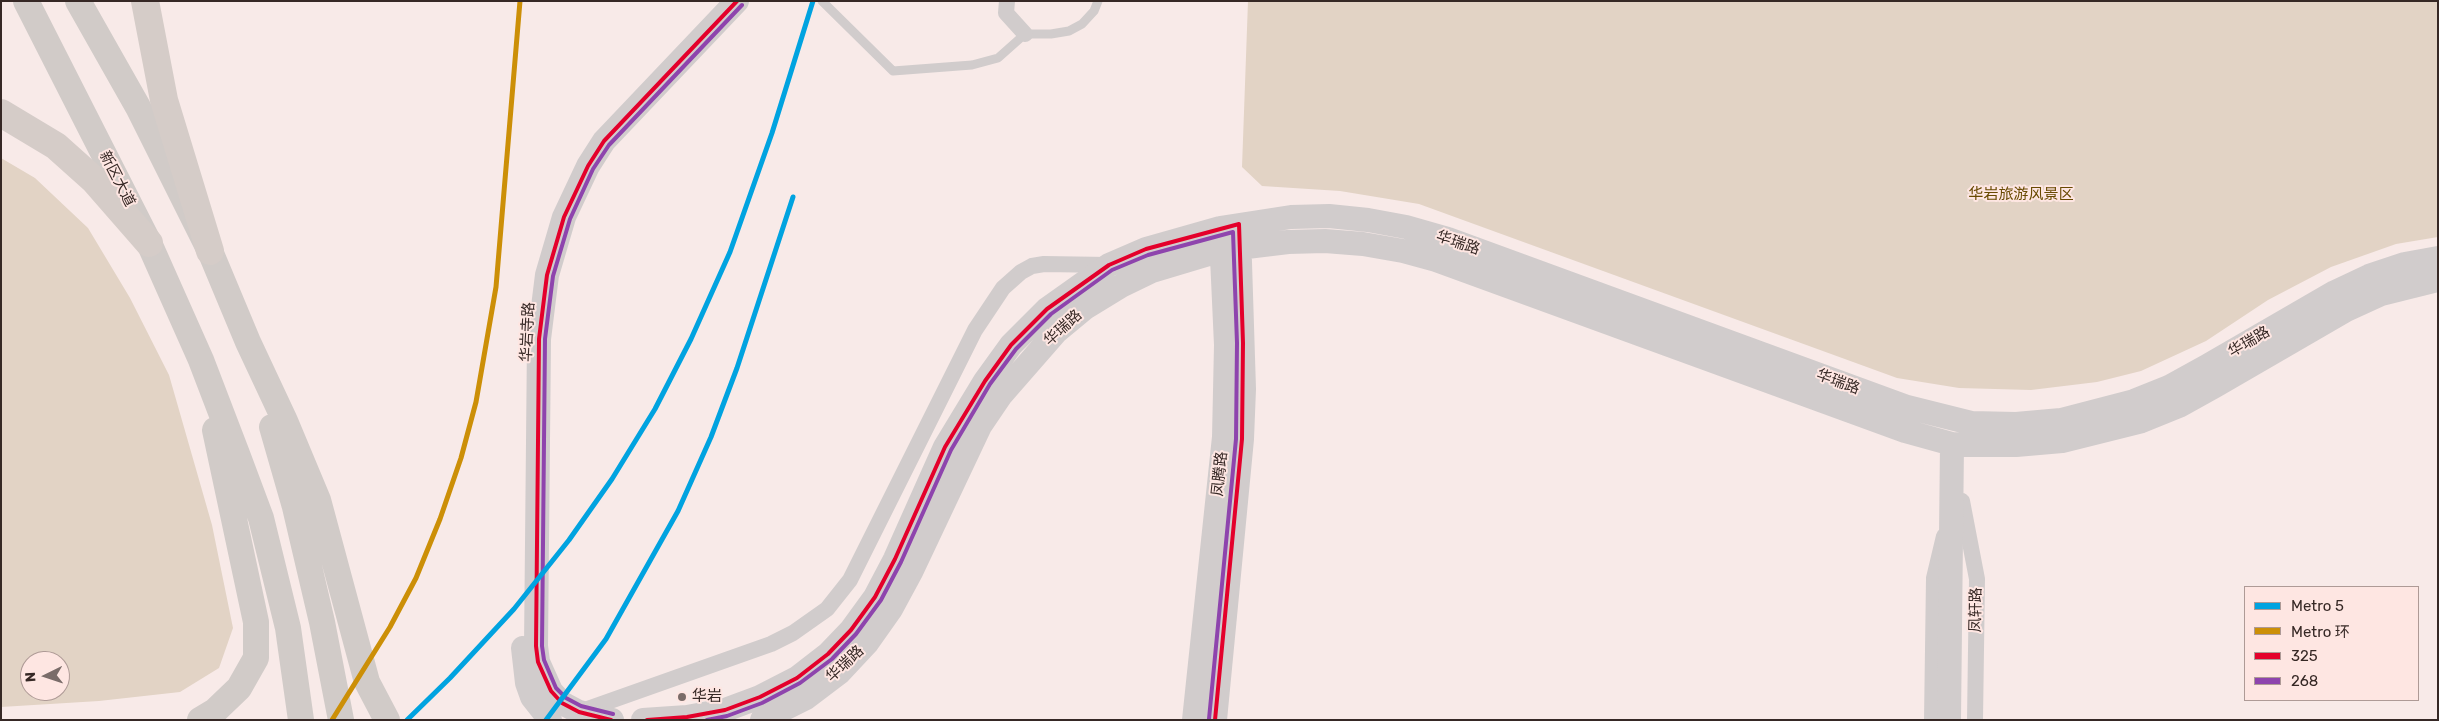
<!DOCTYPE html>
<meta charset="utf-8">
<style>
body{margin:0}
#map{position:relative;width:2439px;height:721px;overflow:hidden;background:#f8eae8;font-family:Rubik,"Noto Sans SC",sans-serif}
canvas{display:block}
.frame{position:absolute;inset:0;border:2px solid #362825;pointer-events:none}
.legend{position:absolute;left:2244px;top:586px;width:175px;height:115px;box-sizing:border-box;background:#fee6e2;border:1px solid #ae9a96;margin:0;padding:6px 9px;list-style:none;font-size:15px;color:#362825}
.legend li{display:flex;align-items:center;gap:10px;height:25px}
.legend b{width:25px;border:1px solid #ae9a96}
.north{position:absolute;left:20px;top:651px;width:50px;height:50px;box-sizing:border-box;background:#fee6e2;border:1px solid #ae9a96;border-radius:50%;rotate:266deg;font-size:14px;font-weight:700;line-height:20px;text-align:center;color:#362825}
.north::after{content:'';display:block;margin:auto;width:18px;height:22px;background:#7a6c69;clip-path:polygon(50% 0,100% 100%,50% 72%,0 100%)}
</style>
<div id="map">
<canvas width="2439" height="721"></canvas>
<div class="frame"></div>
<ul class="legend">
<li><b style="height:6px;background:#00a3e0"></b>Metro 5</li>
<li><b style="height:6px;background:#cc8f07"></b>Metro 环</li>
<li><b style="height:6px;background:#e4002b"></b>325</li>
<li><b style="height:6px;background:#8e44ad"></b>268</li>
</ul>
<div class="north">N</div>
</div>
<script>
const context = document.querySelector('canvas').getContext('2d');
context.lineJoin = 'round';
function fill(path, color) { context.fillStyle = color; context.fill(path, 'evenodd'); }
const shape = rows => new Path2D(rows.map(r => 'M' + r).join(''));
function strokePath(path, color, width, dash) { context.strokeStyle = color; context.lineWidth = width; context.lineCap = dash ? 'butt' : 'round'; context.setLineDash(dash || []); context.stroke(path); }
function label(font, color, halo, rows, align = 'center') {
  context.font = font + ' Rubik,"Noto Sans SC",sans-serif'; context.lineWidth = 4; context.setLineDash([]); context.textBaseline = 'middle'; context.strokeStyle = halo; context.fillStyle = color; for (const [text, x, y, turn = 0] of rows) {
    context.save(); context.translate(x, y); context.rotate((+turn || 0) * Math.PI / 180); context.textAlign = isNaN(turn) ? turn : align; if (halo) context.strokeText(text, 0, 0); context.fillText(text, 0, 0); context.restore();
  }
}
fill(shape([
 [1248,1,2438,1,2438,237,2396,244,2331,267,2268,300,2206,341,2141,371,2097,382,2031,390,1959,388,1897,378,1419,204,1340,191,1262,186,1242,167],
 [1,158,35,178,88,228,130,298,169,375,212,525,233,628,219,668,180,692,99,701,1,707],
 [30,661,60,661,60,691,30,691]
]), '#e2d3c5');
strokePath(shape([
 [822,1,893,71,972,65,998,58,1025,34,1051,34,1069,31,1082,24,1094,11,1098,1]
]), '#d1cccc', 9);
strokePath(shape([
 [1007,1,1006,13,1025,34],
 [1962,501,1977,579,1975,720],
 [579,712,771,644,793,633,827,609,850,580,975,330,1003,288,1021,272,1032,266,1044,264,1109,265],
 [1932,720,1934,578,1944,536]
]), '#d1cccc', 16);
strokePath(shape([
 [523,648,527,683,532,697,550,720],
 [612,720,579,712,562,703,551,691,538,662,536,646,539,339,547,275,564,217,588,166,604,141,737,1],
 [643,720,687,717,725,710,760,697,797,678,828,654,851,630,875,597,895,559,945,447,985,381,1011,345,1047,309,1109,265,1146,249,1220,228,1291,217,1329,216,1368,220,1406,227,1448,239,1907,407,1971,423,2016,424,2061,420,2134,401,2169,387,2207,366,2335,292,2369,276,2405,264,2438,258],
 [762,720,806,698,839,673,867,643,891,609,911,572,980,426,1001,395,1056,332,1085,308,1121,286,1152,271,1222,250,1288,242,1325,241,1363,244,1403,251,1436,260,1905,431,1952,444,1964,445,2016,445,2062,441,2142,421,2179,406,2215,386,2346,310,2381,294,2438,280],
 [1194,720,1224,437,1226,345,1221,236],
 [1215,720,1242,439,1244,389,1239,231],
 [1949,720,1952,444]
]), '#d1cccc', 24);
strokePath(shape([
 [26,1,149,243,201,360,237,454,261,518,288,628,301,720],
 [78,1,138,107,210,251,248,342,285,421,318,500,367,682,387,720],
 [272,427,295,507,322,622,341,720],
 [200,720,215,711,239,688,256,658,256,622,215,430]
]), '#d1cbc8', 26);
strokePath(shape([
 [145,1,164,100,210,251],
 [1,113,56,146,94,180,149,243]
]), '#d5ccc8', 28);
strokePath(shape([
 [611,720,579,712,562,703,551,691,538,662,536,646,539,339,547,275,564,217,588,166,604,141,737,1],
 [647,720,687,717,725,710,760,697,797,678,828,654,851,630,875,597,895,559,945,447,985,381,1011,345,1047,309,1109,265,1146,249,1239,224,1243,343,1242,439,1215,720]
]), '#e4002b', 4);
strokePath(shape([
 [613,714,581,706,566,698,556,688,544,660,542,646,545,339,553,276,570,219,593,169,609,145,742,5],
 [707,720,727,716,762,703,800,683,832,659,856,634,881,600,901,562,951,450,990,384,1016,349,1051,314,1112,270,1148,255,1233,232,1237,343,1236,439,1209,719]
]), '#8e44ad', 4);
strokePath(shape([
 [407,720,450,678,514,609,569,540,612,479,655,409,691,339,730,252,772,133,813,1],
 [546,720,606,639,678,511,711,437,737,368,793,197]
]), '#00a3e0', 5);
strokePath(shape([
 [332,720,390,627,416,578,440,519,461,458,476,402,496,287,520,1]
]), '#cc8f07', 5);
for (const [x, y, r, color] of [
 [682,697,5,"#7a6c69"]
]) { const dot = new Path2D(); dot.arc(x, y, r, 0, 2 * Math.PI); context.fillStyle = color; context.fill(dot); strokePath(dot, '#fee6e2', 2); }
label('15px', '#362825', '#fee6e2', [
 ["新区大道",117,179,63],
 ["华瑞路",1458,243,19],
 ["华瑞路",1063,328,-42],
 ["华岩寺路",528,332,-87],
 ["华瑞路",2249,342,-30],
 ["华瑞路",1838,382,20],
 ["凤腾路",1220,474,-84],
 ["凤轩路",1976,610,-89],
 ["华瑞路",845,664,-43]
]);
label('15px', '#684900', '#fee6e2', [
 ["华岩旅游风景区",2021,195]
]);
label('15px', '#362825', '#fee6e2', [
 ["华岩",692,697]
], 'left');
</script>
